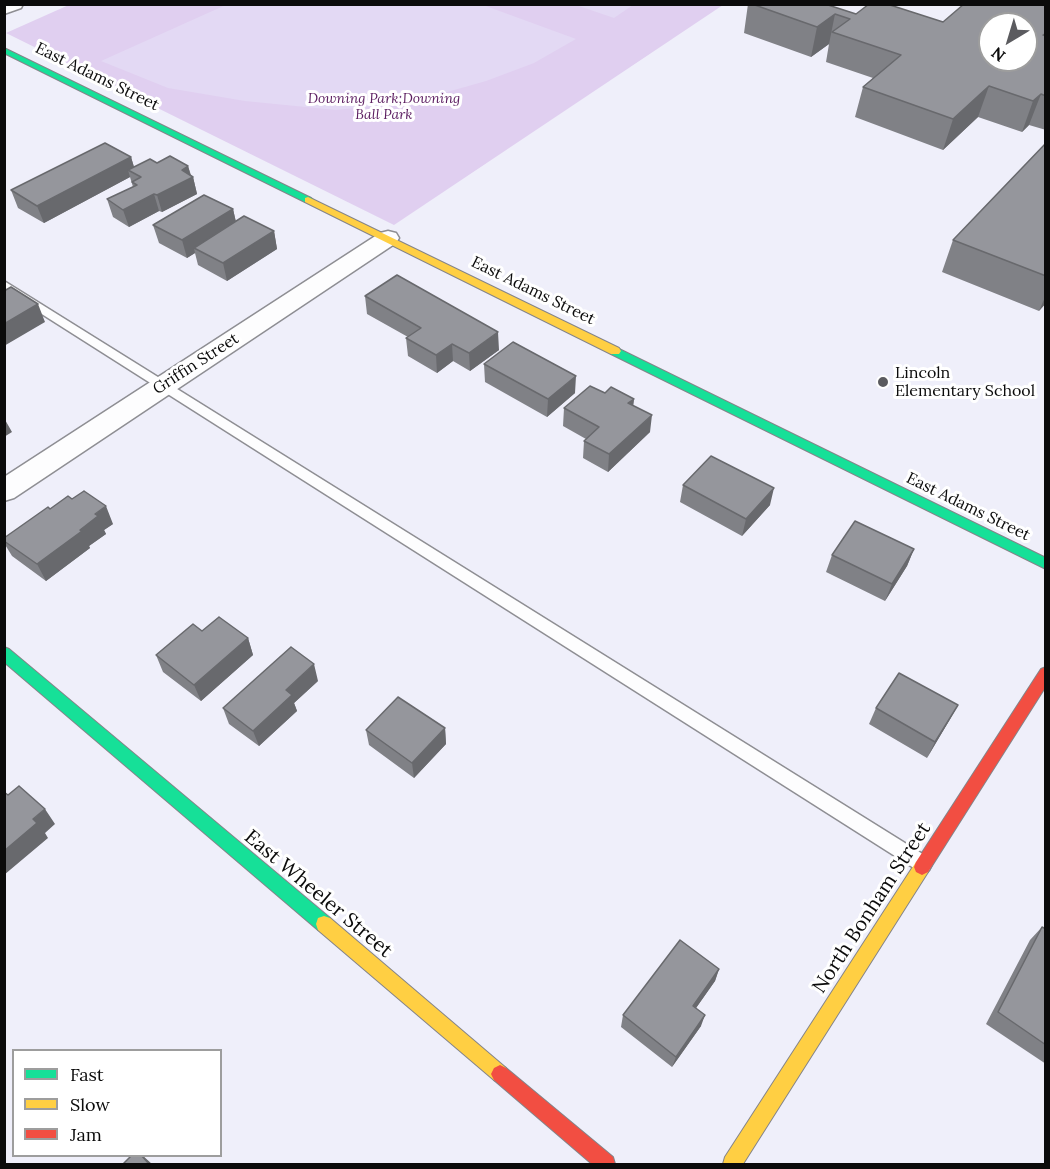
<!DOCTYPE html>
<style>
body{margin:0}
#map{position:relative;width:1050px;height:1169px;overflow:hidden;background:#efeffa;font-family:Lora,serif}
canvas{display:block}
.frame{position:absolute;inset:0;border:6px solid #0b0b0b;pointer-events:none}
.legend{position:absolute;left:12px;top:1049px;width:210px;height:108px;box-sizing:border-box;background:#fff;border:2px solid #9d9d9d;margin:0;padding:8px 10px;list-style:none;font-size:18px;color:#0b0b0b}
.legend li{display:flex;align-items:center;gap:12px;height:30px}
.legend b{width:30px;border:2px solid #9d9d9d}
.north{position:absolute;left:978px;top:12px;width:60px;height:60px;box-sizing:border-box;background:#fff;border:2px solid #9d9d9d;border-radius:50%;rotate:218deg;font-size:16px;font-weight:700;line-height:24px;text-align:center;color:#0b0b0b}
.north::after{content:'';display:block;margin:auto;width:21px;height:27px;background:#5b5b5f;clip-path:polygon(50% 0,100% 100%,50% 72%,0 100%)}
</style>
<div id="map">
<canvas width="1050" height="1169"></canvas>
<div class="frame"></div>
<ul class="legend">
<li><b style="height:8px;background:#16e098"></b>Fast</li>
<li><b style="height:8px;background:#ffcf43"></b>Slow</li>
<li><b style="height:8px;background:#f24e42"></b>Jam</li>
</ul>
<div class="north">N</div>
</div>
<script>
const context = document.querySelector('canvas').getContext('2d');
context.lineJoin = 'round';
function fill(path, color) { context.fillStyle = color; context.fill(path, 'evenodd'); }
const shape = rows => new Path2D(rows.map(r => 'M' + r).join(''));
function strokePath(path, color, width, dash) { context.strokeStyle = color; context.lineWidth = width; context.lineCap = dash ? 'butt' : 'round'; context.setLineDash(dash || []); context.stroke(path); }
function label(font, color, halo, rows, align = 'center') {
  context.font = font + ' Lora,serif'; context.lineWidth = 6; context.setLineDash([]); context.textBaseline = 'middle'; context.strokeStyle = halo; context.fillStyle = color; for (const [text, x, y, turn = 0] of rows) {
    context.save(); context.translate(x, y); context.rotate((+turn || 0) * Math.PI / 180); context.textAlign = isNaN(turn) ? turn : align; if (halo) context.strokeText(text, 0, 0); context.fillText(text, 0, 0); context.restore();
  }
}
fill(shape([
 [71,4,723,5,394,225,6,33]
]), '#e0cff0');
fill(shape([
 [228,4,483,5,576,39,534,63,486,81,412,102,336,110,245,101,168,88,101,61],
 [576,5,633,5,614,18]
]), '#e3d9f4');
const lane = shape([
 [4,281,929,858,932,864,929,870,923,872,917,870,4,290,4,281]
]);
const street = shape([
 [4,4,23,4,21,8,4,14,4,4],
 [388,231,396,233,399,238,396,243,14,498,4,501,4,477,380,233,388,231]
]);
const fast = shape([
 [4,48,311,198,313,200,305,202,4,53,4,48],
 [615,347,1046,558,1046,569,611,354,609,351,615,347],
 [4,647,9,649,330,918,332,924,330,930,324,932,318,930,4,662,4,647]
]);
const slow = shape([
 [308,197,619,348,621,351,619,354,611,354,305,202,305,198,308,197],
 [922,859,928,862,930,867,928,872,743,1164,723,1164,725,1157,916,862,922,859],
 [324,916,330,918,506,1068,509,1074,506,1080,500,1083,494,1080,318,930,316,924,318,918,324,916]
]);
const jam = shape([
 [1046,667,1046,686,928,872,922,875,916,872,914,867,916,862,1041,669,1046,667],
 [500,1065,506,1068,613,1157,615,1164,592,1164,494,1080,491,1074,494,1068,500,1065]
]);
strokePath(lane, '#8e8e93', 3);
strokePath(street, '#8e8e93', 3);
strokePath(fast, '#848489', 2);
strokePath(slow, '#848489', 2);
strokePath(jam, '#848489', 2);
fill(lane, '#fdfdfe');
fill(street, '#fdfdfe');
fill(fast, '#16e098');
fill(slow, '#ffcf43');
fill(jam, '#f24e42');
fill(shape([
 [748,4,825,4,856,14,943,22,1046,4,1046,130,1029,125,1022,132,978,117,943,150,855,117,863,87,873,78,826,62,829,44,811,57,744,33],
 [1046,143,1046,303,1039,311,942,272,953,240],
 [131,157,134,167,157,163,188,166,191,175,193,177,197,194,162,212,159,211,129,227,113,217,107,199,133,187,130,177,44,223,18,208,11,190],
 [233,209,236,222,274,231,277,249,227,281,198,265,195,253,187,258,159,243,153,225],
 [365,296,499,350,470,371,453,361,437,373,408,356,406,338,408,337,367,314],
 [484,364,575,393,547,417,485,382],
 [605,393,634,399,633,405,650,432,608,472,583,458,584,441,586,439,563,426,564,408],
 [683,485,770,505,742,536,680,502],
 [50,509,113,524,104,530,106,534,89,546,90,548,46,581,12,556,4,543,4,538],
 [914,549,907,566,885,601,826,572,832,555],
 [202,631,248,638,253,655,201,701,163,672,156,655],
 [318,681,294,703,297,711,259,746,229,724,223,708],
 [958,705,927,758,869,724,876,708],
 [445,728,446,744,414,778,369,745,366,730],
 [1042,927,1046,929,1046,1064,986,1024,1030,940],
 [719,969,715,981,696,1008,701,1026,672,1067,621,1027,623,1015]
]), '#808186');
fill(shape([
 [835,14,829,44,811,57,817,27],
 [989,86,978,117,943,150,953,119],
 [1041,94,1029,125,1022,132,1033,101],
 [131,157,136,174,128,170,130,177,44,223,37,206],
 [188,166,191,177,193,177,197,194,162,212,157,195,182,170],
 [154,194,159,211,129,227,123,210],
 [233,209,237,227,194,248,195,253,187,258,182,240],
 [274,231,277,249,227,281,223,263],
 [1046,295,1046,303,1039,311],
 [38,304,45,322,4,346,4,324],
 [498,332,499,350,470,371,469,353],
 [452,344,453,361,437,373,436,355],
 [576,376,575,393,547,417,548,399],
 [634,399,632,416,628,403],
 [652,415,650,432,608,472,609,454],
 [4,418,12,432,4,437],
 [774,488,770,505,742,536,746,519],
 [106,506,113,524,104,530,106,534,89,546,90,548,46,581,37,564,80,530,95,514],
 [914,549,907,566,885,601,892,584],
 [248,638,253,655,201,701,194,685],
 [314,664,318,681,294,703,297,711,259,746,253,731,286,690],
 [958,705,949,721,927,758,935,742],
 [445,728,446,744,414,778,412,763],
 [45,809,55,824,45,833,48,838,4,875,4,851,33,819],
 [719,969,715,981,689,1018,693,1006],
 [705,1015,701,1026,672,1067,676,1057],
 [141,1155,142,1155,152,1164,149,1164]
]), '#68696d');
const building = shape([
 [752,4,825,4,856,14,869,4,887,4,943,22,964,4,1046,4,1046,33,1043,35,1046,36,1046,96,1041,94,1033,101,989,86,953,119,863,87,901,55,832,32,850,19,835,14,817,27,752,4],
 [990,24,1026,24,1026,60,990,60,990,24],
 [105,143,131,157,37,206,11,190,105,143],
 [1046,143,1046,276,953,240,1046,143],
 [170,156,188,166,182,170,193,177,157,195,154,194,123,210,107,199,137,185,132,182,141,177,128,170,150,159,157,163,170,156],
 [204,195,233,209,182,240,153,225,204,195],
 [244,216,274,231,223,263,194,248,244,216],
 [397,275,498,332,469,353,452,344,436,355,406,338,421,328,365,296,397,275],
 [11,287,38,304,4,324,4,291,11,287],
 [513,342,576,376,548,399,484,364,513,342],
 [590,386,605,393,611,387,634,399,628,403,652,415,609,454,584,441,599,427,564,408,590,386],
 [711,456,774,488,746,519,683,485,711,456],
 [84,491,106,506,95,514,98,516,80,530,82,531,37,564,4,541,4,538,48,507,50,509,68,496,72,499,84,491],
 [855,521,914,549,892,584,832,555,855,521],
 [219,617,248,638,194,685,156,655,193,624,202,631,219,617],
 [291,647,314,664,286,690,292,695,253,731,223,708,291,647],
 [899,673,958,705,935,742,876,708,899,673],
 [398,697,445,728,412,763,366,730,398,697],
 [19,786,45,809,33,819,37,823,4,851,4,792,8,795,19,786],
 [1042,927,1046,929,1046,1045,998,1012,1042,927],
 [680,940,719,969,693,1006,705,1015,676,1057,623,1015,680,940],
 [132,1155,141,1155,149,1164,123,1164,132,1155]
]);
fill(building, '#95969c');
strokePath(building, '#68696d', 1.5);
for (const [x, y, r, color] of [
 [883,382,6,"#5b5b5f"]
]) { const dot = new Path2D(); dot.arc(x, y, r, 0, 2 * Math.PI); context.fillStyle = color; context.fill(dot); strokePath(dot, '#fff', 2); }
label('italic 14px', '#5c1e61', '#fff', [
 ["Downing Park;Downing",384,99],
 ["Ball Park",384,115]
]);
label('16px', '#0b0b0b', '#fff', [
 ["East Adams Street",97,77,26],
 ["East Adams Street",533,291,26],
 ["Griffin Street",196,364,-33],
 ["East Adams Street",968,507,26]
]);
label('16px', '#0b0b0b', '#fff', [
 ["Lincoln",895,373],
 ["Elementary School",895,391]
], 'left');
label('20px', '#0b0b0b', '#fff', [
 ["East Wheeler Street",318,894,40],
 ["North Bonham Street",872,908,-57]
]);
</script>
